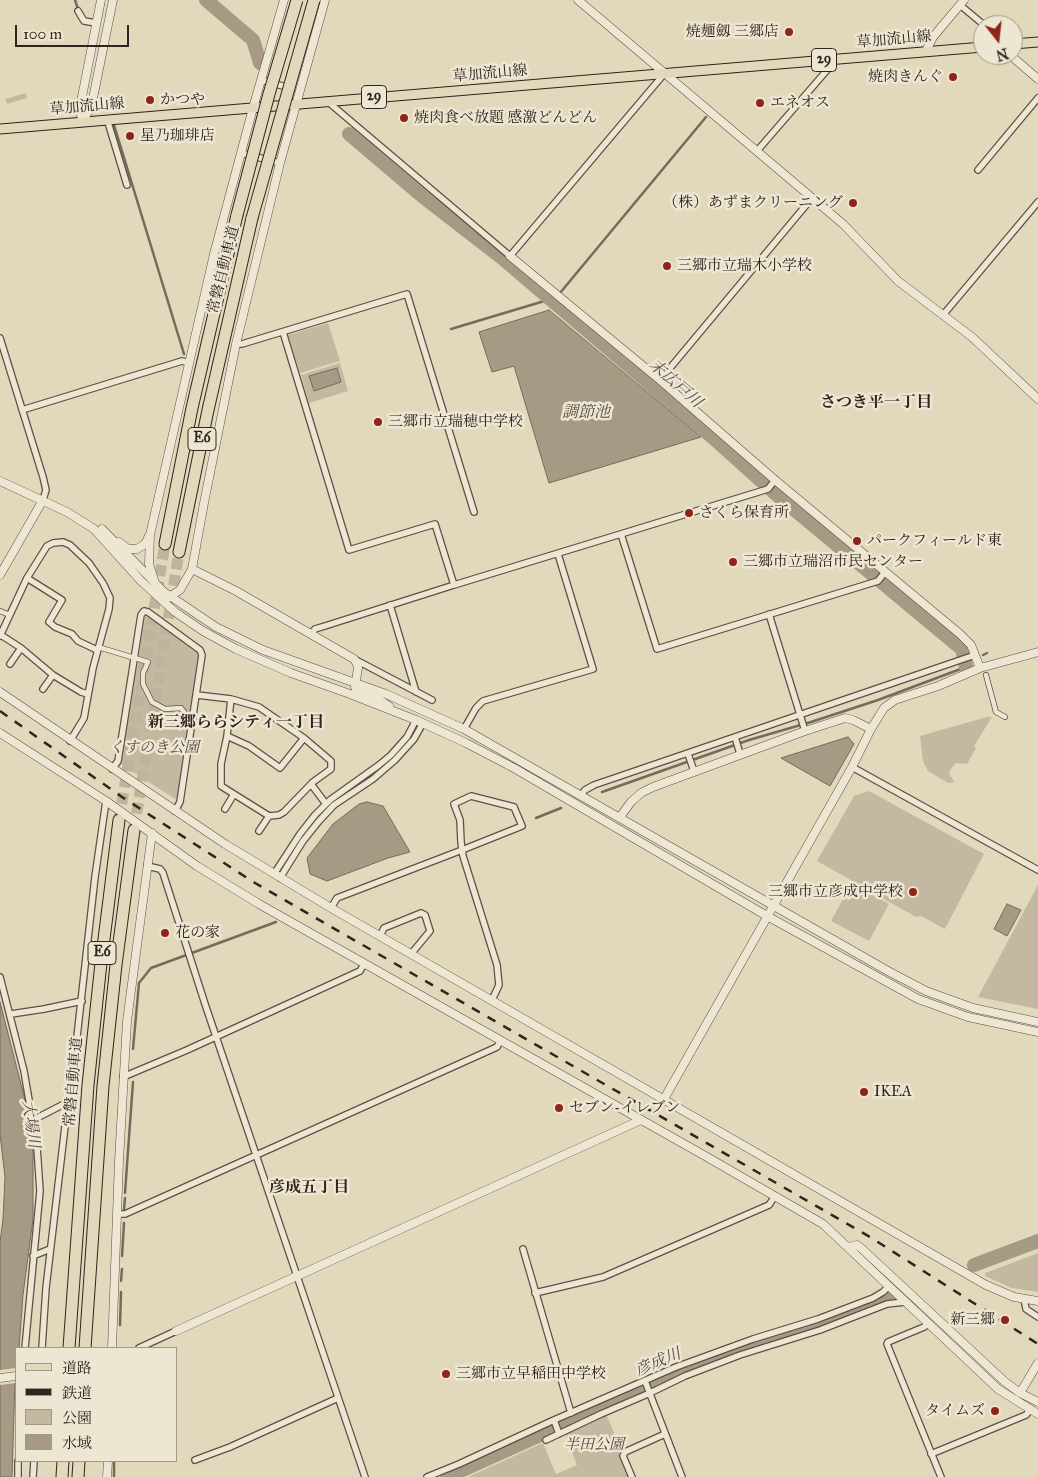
<!DOCTYPE html>
<meta charset="utf-8">
<style>
body{margin:0}
#map{position:relative;width:1038px;height:1477px;overflow:hidden;background:#e2d8bb;font-family:"IM FELL Great Primer","Noto Serif JP",serif}
canvas{display:block}
.legend{position:absolute;left:15px;top:1347px;width:162px;height:115px;box-sizing:border-box;background:#ece6d3;border:1px solid #a1988a;margin:0;padding:6px 9px;list-style:none;font-size:15px;color:#31231d}
.legend li{display:flex;align-items:center;gap:10px;height:25px}
.legend b{width:25px;border:1px solid #a1988a}
.north{position:absolute;left:973px;top:15px;width:50px;height:50px;box-sizing:border-box;background:#ece6d3;border:1px solid #a1988a;border-radius:50%;rotate:164deg;font-size:14px;font-weight:700;line-height:20px;text-align:center;color:#31231d}
.north::after{content:'';display:block;margin:auto;width:18px;height:22px;background:#8f2418;clip-path:polygon(50% 0,100% 100%,50% 72%,0 100%)}
.scale{position:absolute;left:15px;top:25px;width:114px;height:22px;box-sizing:border-box;border:2px solid #31231d;border-top:0;padding-left:6px;font-size:15px;line-height:18px;white-space:nowrap;color:#31231d;-webkit-text-stroke:4px #ece6d3;paint-order:stroke}
</style>
<div id="map">
<canvas width="1038" height="1477"></canvas>
<ul class="legend">
<li><b style="height:6px;background:#e2d8bb"></b>道路</li>
<li><b style="height:6px;background:#31231d"></b>鉄道</li>
<li><b style="height:14px;background:#c4b9a0"></b>公園</li>
<li><b style="height:14px;background:#a69a85"></b>水域</li>
</ul>
<div class="north">N</div>
<div class="scale">100 m</div>
</div>
<script>
const context = document.querySelector('canvas').getContext('2d');
context.lineJoin = 'round';
function fill(path, color) { context.fillStyle = color; context.fill(path, 'evenodd'); }
const shape = rows => new Path2D(rows.map(r => 'M' + r).join(''));
function strokePath(path, color, width, dash) { context.strokeStyle = color; context.lineWidth = width; context.lineCap = dash ? 'butt' : 'round'; context.setLineDash(dash || []); context.stroke(path); }
function label(font, color, halo, rows, align = 'center') {
  context.font = font + ' "IM FELL Great Primer","Noto Serif JP",serif'; context.lineWidth = 5; context.setLineDash([]); context.textBaseline = 'middle'; context.strokeStyle = halo; context.fillStyle = color; for (const [text, x, y, turn = 0] of rows) {
    context.save(); context.translate(x, y); context.rotate((+turn || 0) * Math.PI / 180); context.textAlign = isNaN(turn) ? turn : align; if (halo) context.strokeText(text, 0, 0); context.fillText(text, 0, 0); context.restore();
  }
}
fill(shape([
 [26,93,27,98,7,104,5,99],
 [328,323,340,361,300,373,288,335],
 [340,363,348,391,309,403,301,375],
 [148,616,197,652,199,656,177,798,175,799,121,764,145,617],
 [987,717,992,717,974,746,976,748,967,764,956,763,951,769,949,773,954,782,948,783,928,771,923,761,920,736],
 [869,791,984,854,945,929,921,916,916,917,817,861,854,796],
 [851,884,889,904,869,941,831,921],
 [1038,885,1038,1009,978,997],
 [1038,1253,1038,1292,1012,1288,985,1276,985,1273],
 [606,1414,620,1447,619,1451,629,1477,468,1477,543,1443,556,1474,577,1465,565,1434]
]), '#c4b9a0');
const water = shape([
 [549,310,701,437,549,483,514,366,492,372,479,332,549,310],
 [337,368,341,382,314,391,309,376,337,368],
 [848,737,854,744,830,786,781,758,848,737],
 [367,802,383,806,410,852,388,858,327,881,310,874,307,858,333,824,359,804,367,802],
 [1007,904,1021,910,1007,936,994,929,1007,904],
 [0,1002,27,1108,33,1152,33,1219,23,1295,19,1348,16,1348,12,1477,0,1477,0,1242,3,1219,5,1177,0,1134,0,1002]
]);
fill(water, '#a69a85');
strokePath(water, '#776a5b', 1);
fill(shape([
 [16,1368,16,1383,0,1385,0,1370]
]), '#e2d8bb');
strokePath(shape([
 [75,0,78,9],
 [114,125,184,354],
 [560,293,706,117],
 [451,329,551,299],
 [983,655,987,653],
 [602,792,749,740,811,722,878,700,966,667],
 [536,818,561,808],
 [133,1049,139,983,151,968,276,922],
 [125,1193,133,1082],
 [124,1210,125,1198],
 [122,1256,124,1223],
 [121,1281,122,1269],
 [120,1325,121,1292],
 [114,1477,114,1461]
]), '#776a5b', 2.5);
strokePath(shape([
 [206,0,253,40,260,63],
 [349,134,422,196,502,258,719,443,777,495,962,649,966,667],
 [974,1265,1038,1241],
 [447,1477,680,1372,759,1342,826,1323,890,1297]
]), '#a69a85', 14);
strokePath(shape([
 [119,820,165,544],
 [134,830,179,552]
]), '#bfb49b', 11, [11, 5.5]);
const pedestrian = shape([
 [0,611,10,615],
 [98,647,148,662,143,673,143,684,152,702,165,709,181,708,187,716,193,716],
 [986,675,996,712,1005,717]
]);
const minor = shape([
 [960,5,984,25],
 [78,11,84,21,96,23],
 [261,80,290,88],
 [327,101,510,256,664,74],
 [107,119,127,185],
 [757,151,828,69,827,60],
 [241,153,280,163],
 [978,170,1038,98],
 [943,315,1038,202],
 [283,332,349,550,435,524,454,585,325,626,315,629,311,634],
 [0,338,43,477,46,490,43,500],
 [236,344,242,344,407,294,474,512],
 [660,380,812,198],
 [22,410,182,361,189,363],
 [621,534,657,649,878,581,885,572],
 [27,578,62,600,49,622,55,627,72,634,78,641,97,650],
 [454,585,768,489,775,480],
 [390,605,416,692],
 [769,614,805,731],
 [1,635,21,648,53,675,81,692,88,694],
 [0,636,27,578,47,546,53,543,63,542,70,545,89,563,103,583,110,598,109,609,93,668,84,718,70,741],
 [354,659,432,700],
 [10,664,21,648],
 [43,689,53,675],
 [197,695,231,699,259,707,304,738,331,761,331,769,313,782,284,812,279,815,269,816,221,786,221,764,227,736,231,699],
 [464,729,476,708,483,701,593,669,558,554],
 [227,736,249,746,280,768,304,738],
 [735,737,740,754],
 [688,754,694,771],
 [852,767,1038,870],
 [112,769,118,761,141,615,144,611,148,612,200,650,202,655,180,802,175,811],
 [311,784,326,804],
 [581,795,585,790,594,785,975,655],
 [225,809,234,794],
 [259,831,269,816],
 [147,866,160,869,163,873,205,1004,365,1477],
 [274,874,300,834,315,815,330,800,379,765,391,755,407,737,416,720],
 [280,878,303,841,319,821,334,805,373,779,395,760,414,739,423,723],
 [331,908,337,898,462,850,522,826,514,807,471,796,454,804,460,820,461,842,462,850,463,856,497,965,499,985,492,1000],
 [380,936,384,928,421,913,425,915,430,931,411,954],
 [0,977,24,1071,37,1147,40,1191,25,1348],
 [11,1014,44,1009,82,1001],
 [123,1077,187,1050,360,971,364,964],
 [33,1120,68,1102],
 [117,1214,125,1214,497,1047,500,1041],
 [523,1249,571,1413],
 [33,1256,50,1249],
 [535,1293,603,1277,769,1205,775,1196],
 [1024,1299,1026,1309,1038,1317],
 [928,1324,924,1327,888,1342,887,1344,941,1477],
 [42,1348,46,1288,66,1118,72,1081,95,877,106,801],
 [139,1348,176,1331],
 [645,1381,682,1477],
 [554,1420,559,1434],
 [546,1440,601,1414,650,1393,685,1376,740,1355,820,1330,887,1304,905,1302],
 [931,1454,1026,1415,1030,1410],
 [195,1460,230,1447,338,1398],
 [18,1477,18,1461],
 [33,1477,34,1461],
 [427,1477,459,1464,554,1420,676,1367,753,1339,818,1319,873,1298,883,1292,889,1286],
 [632,1477,623,1456,625,1452,665,1434]
]);
const tertiary = shape([
 [578,0,843,224,898,281,972,337,1038,399],
 [926,51,933,37,964,0],
 [1010,55,1038,79],
 [82,121,91,108,113,0],
 [82,121,80,107,101,0],
 [510,256,660,380,775,480,960,634,971,645,980,668],
 [0,481,67,512,94,529,141,581,175,612,203,631,236,649,291,673,350,694,416,720,466,743,514,768,767,916,918,999,968,1017,1038,1032],
 [102,529,164,592,216,627,263,650,386,694,464,729,888,971,926,991,973,1008,1038,1022],
 [119,542,128,549,137,549,145,544,149,536],
 [192,569,236,591,354,659,357,664,358,668,355,687,357,690,374,696,389,706],
 [0,575,43,500],
 [155,583,149,564,150,535,214,254,253,108,284,0],
 [166,599,180,590,192,569,204,503,236,344,280,163,325,0],
 [0,692,225,844,331,908,986,1285,1014,1297,1038,1301],
 [0,733,106,801,197,866,259,904,707,1157,823,1224,998,1389,1038,1414],
 [620,817,631,802,641,793,653,787,805,731,845,718,853,720,871,729],
 [664,1099,852,767,871,729,884,708,895,700,938,686,980,668,1038,652],
 [849,1247,857,1245,861,1248,1004,1381,1020,1393,1038,1402],
 [176,1331,641,1120],
 [112,1348,119,1161,127,1021,152,833],
 [0,1378,16,1376],
 [1020,1393,1038,1363],
 [107,1477,108,1461]
]);
const primary = shape([
 [1013,44,1038,42],
 [0,129,983,47]
]);
const motorway = shape([
 [165,544,192,408,237,215],
 [179,552,208,410,252,218],
 [69,1348,88,1085,101,963,119,820],
 [85,1348,103,1086,116,965,134,830],
 [62,1477,63,1461],
 [78,1477,79,1461]
]);
strokePath(pedestrian, '#5d5044', 6);
strokePath(minor, '#5d5044', 8);
strokePath(tertiary, '#5d5044', 9);
strokePath(primary, '#31231d', 11);
strokePath(motorway, '#31231d', 13);
strokePath(pedestrian, '#ece6d3', 4.5);
strokePath(minor, '#ece6d3', 5.5);
strokePath(tertiary, '#ece6d3', 8);
strokePath(primary, '#e2d8bb', 9);
strokePath(motorway, '#e2d8bb', 11);
strokePath(shape([
 [0,711,122,797,255,883,870,1237,1038,1344]
]), '#31231d', 2.5, [9, 9]);
const motorwayBridge = shape([
 [237,215,269,94,297,0],
 [252,218,314,0]
]);
strokePath(motorwayBridge, '#31231d', 13, []);
strokePath(motorwayBridge, '#e2d8bb', 11);
for (const [x, y, r, color] of [
 [789,32,5,"#8f2418"],
 [953,77,5,"#8f2418"],
 [150,100,5,"#8f2418"],
 [760,103,5,"#8f2418"],
 [404,118,5,"#8f2418"],
 [130,136,5,"#8f2418"],
 [853,203,5,"#8f2418"],
 [667,266,5,"#8f2418"],
 [378,422,5,"#8f2418"],
 [689,513,5,"#8f2418"],
 [857,541,5,"#8f2418"],
 [733,562,5,"#8f2418"],
 [913,892,5,"#8f2418"],
 [165,933,5,"#8f2418"],
 [864,1092,5,"#8f2418"],
 [559,1108,5,"#8f2418"],
 [1005,1320,5,"#8f2418"],
 [446,1374,5,"#8f2418"],
 [995,1411,5,"#8f2418"]
]) { const dot = new Path2D(); dot.arc(x, y, r, 0, 2 * Math.PI); context.fillStyle = color; context.fill(dot); strokePath(dot, '#ece6d3', 2); }
for (const [x, y, w] of [
 [824,60,25],
 [374,97,25],
 [202,439,28],
 [102,953,28]
]) { const box = new Path2D(); box.roundRect(x - w / 2, y - 11.5, w, 23, 4); context.fillStyle = '#ece6d3'; context.fill(box); strokePath(box, '#31231d', 1); }
label('bold 14px', '#31231d', null, [
 ["29",824,60],
 ["29",374,97],
 ["E6",202,439],
 ["E6",102,953]
]);
label('15px', '#31231d', '#ece6d3', [
 ["焼麺劔 三郷店",779,32,"right"],
 ["焼肉きんぐ",943,77,"right"],
 ["かつや",160,100],
 ["エネオス",770,103],
 ["焼肉食べ放題 感激どんどん",414,118],
 ["星乃珈琲店",140,136],
 ["（株）あずまクリーニング",843,203,"right"],
 ["三郷市立瑞木小学校",677,266],
 ["三郷市立瑞穂中学校",388,422],
 ["さくら保育所",699,513],
 ["パークフィールド東",867,541],
 ["三郷市立瑞沼市民センター",743,562],
 ["三郷市立彦成中学校",903,892,"right"],
 ["花の家",175,933],
 ["IKEA",874,1092],
 ["セブン-イレブン",569,1108],
 ["新三郷",995,1320,"right"],
 ["三郷市立早稲田中学校",456,1374],
 ["タイムズ",985,1411,"right"]
], 'left');
label('15px', '#31231d', '#ece6d3', [
 ["草加流山線",894,40,-5],
 ["草加流山線",490,74,-5],
 ["草加流山線",87,107,-5],
 ["常磐自動車道",224,270,-76],
 ["常磐自動車道",74,1082,-85]
]);
label('italic 15px', '#56483e', '#ece6d3', [
 ["くすのき公園",154,748],
 ["半田公園",594,1445]
]);
label('italic 16px', '#5a4d41', '#ece6d3', [
 ["末広戸川",675,384,41],
 ["調節池",586,413],
 ["大場川",30,1124,82],
 ["彦成川",658,1363,-23]
]);
label('bold 16px', '#31231d', '#ece6d3', [
 ["さつき平一丁目",876,403],
 ["新三郷ららシティ一丁目",236,723],
 ["彦成五丁目",309,1188]
]);
</script>
